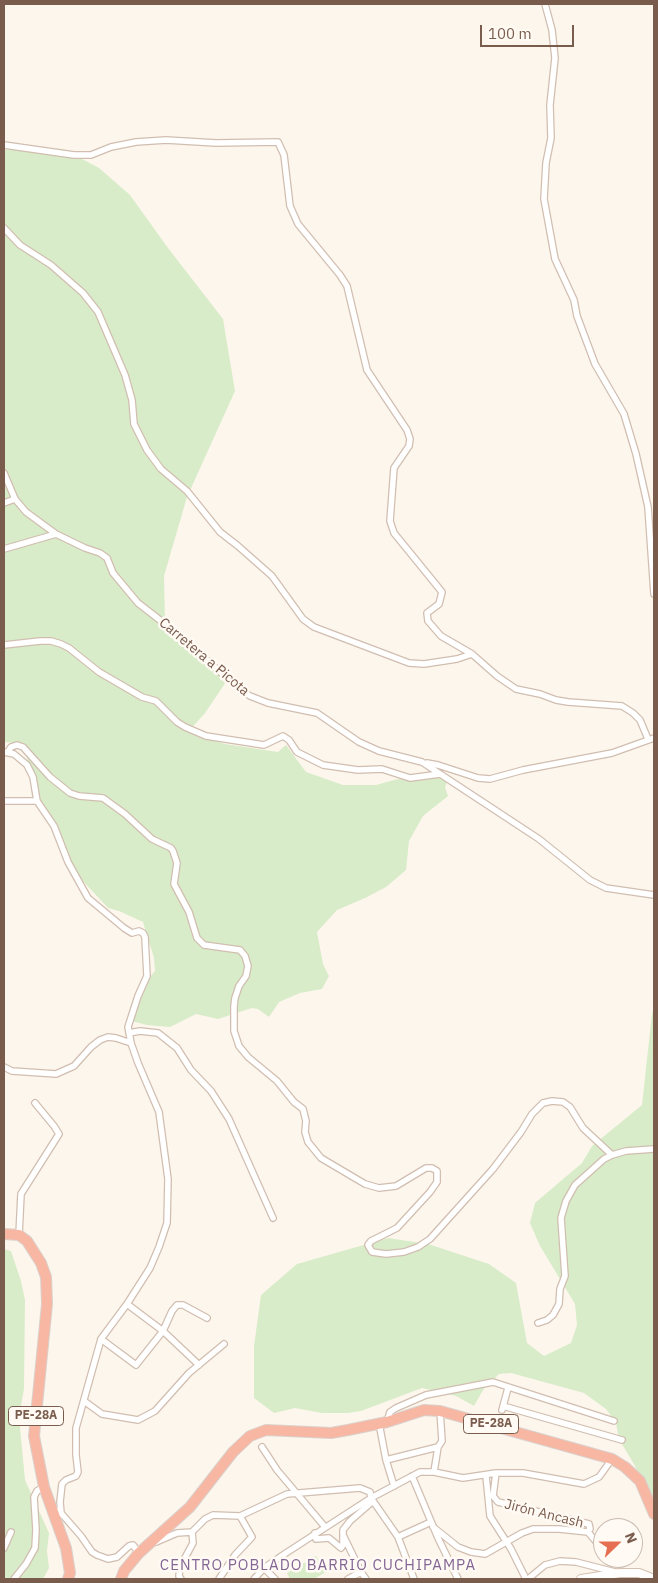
<!DOCTYPE html>
<meta charset="utf-8">
<style>
body{margin:0}
#map{position:relative;width:658px;height:1583px;overflow:hidden;background:#fdf6ec;font-family:"IBM Plex Sans",sans-serif}
canvas{display:block}
.frame{position:absolute;inset:0;border:5px solid #7a5c4d;pointer-events:none}
.north{position:absolute;left:593px;top:1518px;width:50px;height:50px;box-sizing:border-box;background:#fffaf3;border:1px solid #cabbb1;border-radius:50%;rotate:68deg;font-size:14px;font-weight:700;line-height:20px;text-align:center;color:#7a5c4d}
.north::after{content:'';display:block;margin:auto;width:18px;height:22px;background:#e76f51;clip-path:polygon(50% 0,100% 100%,50% 72%,0 100%)}
.scale{position:absolute;left:480px;top:25px;width:94px;height:22px;box-sizing:border-box;border:2px solid #7a5c4d;border-top:0;padding-left:6px;font-size:15px;line-height:18px;white-space:nowrap;color:#7a5c4d;-webkit-text-stroke:4px #fffaf3;paint-order:stroke}
</style>
<div id="map">
<canvas width="658" height="1583"></canvas>
<div class="frame"></div>
<div class="north">N</div>
<div class="scale">100 m</div>
</div>
<script>
const context = document.querySelector('canvas').getContext('2d');
context.lineJoin = 'round';
function fill(path, color) { context.fillStyle = color; context.fill(path, 'evenodd'); }
const shape = rows => new Path2D(rows.map(r => 'M' + r).join(''));
function strokePath(path, color, width, dash) { context.strokeStyle = color; context.lineWidth = width; context.lineCap = dash ? 'butt' : 'round'; context.setLineDash(dash || []); context.stroke(path); }
function label(font, color, halo, rows, align = 'center') {
  context.font = font + ' "IBM Plex Sans",sans-serif'; context.lineWidth = 5; context.setLineDash([]); context.textBaseline = 'middle'; context.strokeStyle = halo; context.fillStyle = color; for (const [text, x, y, turn = 0] of rows) {
    context.save(); context.translate(x, y); context.rotate((+turn || 0) * Math.PI / 180); context.textAlign = isNaN(turn) ? turn : align; if (halo) context.strokeText(text, 0, 0); context.fillText(text, 0, 0); context.restore();
  }
}
fill(shape([
 [36,148,63,149,99,168,130,195,168,248,223,319,235,391,187,497,164,576,165,624,228,679,205,713,188,732,225,744,278,752,286,745,306,772,343,785,376,785,416,774,440,774,448,779,445,787,448,796,423,816,409,841,406,870,386,887,365,898,337,910,317,932,323,964,329,976,322,989,300,993,279,1002,269,1017,258,1009,252,1008,218,1019,196,1014,170,1027,147,1025,128,1020,141,987,155,971,154,958,143,922,119,911,108,908,81,879,36,796,26,754,14,743,4,742,4,150],
 [654,1007,654,1507,635,1466,619,1439,616,1423,606,1409,584,1393,511,1373,499,1374,483,1390,474,1406,456,1396,422,1388,361,1411,348,1413,322,1413,295,1408,274,1413,254,1398,254,1346,261,1295,297,1264,388,1238,428,1244,489,1264,516,1283,527,1343,544,1356,571,1343,577,1325,575,1304,540,1246,530,1223,535,1203,582,1163,592,1146,642,1105,652,1014],
 [4,1249,11,1251,21,1281,25,1300,24,1389,19,1417,25,1480,49,1533,47,1551,49,1568,43,1579,4,1579],
 [316,1556,326,1572,314,1579,290,1579,287,1573]
]), '#d8ecc9');
const street = shape([
 [545,4,552,30,555,58,550,105,551,138,546,163,544,199,555,259,574,300,577,316,595,364,624,414,636,454,648,507,654,594],
 [4,145,74,155,91,155,111,147,136,142,166,140,216,143,278,142,284,155,290,206,298,224,340,275,347,286,367,370,407,430,410,439,409,446,394,468,390,521,394,533,442,592,439,604,427,613,428,621,441,636,472,654,497,676,516,689,540,694,556,700,568,702,622,706,633,713,640,720,648,739],
 [4,228,20,245,51,265,83,293,98,312,125,375,132,400,134,424,147,450,161,469,187,491,220,532,238,546,272,576,303,619,314,627,409,663,424,664,457,659,472,654],
 [4,473,15,499,26,512,56,534,85,548,100,553,107,558,113,573,138,603,165,624,241,690,250,696,268,703,317,713,359,742,379,751,422,762,539,839,590,880,606,888,654,895],
 [4,503,15,499],
 [4,549,56,534],
 [4,645,40,641,51,641,61,644,69,648,99,672,142,697,156,701,177,722,185,727,206,736,264,745,283,736,289,740,297,752,323,765,358,770,382,769,410,778,440,774],
 [4,752,14,754,27,765,33,777,37,801,54,826,68,862,88,898,124,928,132,933,139,931,143,933,145,937,147,976,138,996,128,1027,131,1043,138,1063,159,1112,168,1179,167,1223,159,1247,150,1268,127,1304,101,1339,76,1428,76,1455,78,1472,76,1476,66,1480,62,1484,60,1502,61,1513],
 [8,752,11,747,17,745,23,747,50,777,70,793,79,796,103,798,125,814,152,839,171,848,173,851,177,863,174,884,189,912,197,938,204,945,240,950,245,956,248,966,246,976,239,986,235,998,234,1006,234,1031,239,1046,248,1057,277,1081,294,1102,303,1109,306,1121,305,1132,308,1142,321,1158,365,1184,379,1188,396,1186,426,1168,432,1168,437,1171,437,1182,430,1192,397,1228,371,1241,368,1245,372,1252,386,1254,404,1252,418,1247,430,1239,493,1169,521,1132,532,1114,543,1103,552,1101,563,1102,570,1107,583,1128,612,1155],
 [427,763,438,765,478,778,490,779,523,770,612,753,654,738],
 [4,801,37,801],
 [129,1033,140,1031,158,1033,177,1048,191,1070,211,1091,229,1119,273,1218],
 [4,1067,12,1071,56,1074,74,1066,91,1047,100,1040,108,1037,116,1038,131,1043],
 [19,1235,21,1194,59,1134,54,1126,35,1103],
 [127,1304,163,1331,199,1365],
 [538,1323,547,1320,553,1315,559,1304,560,1289,565,1276,561,1218,566,1201,575,1185,604,1159,612,1155,626,1151,654,1149],
 [101,1339,136,1365,163,1331,172,1311,177,1305,183,1305,207,1318],
 [84,1401,102,1414,138,1420,155,1411,189,1373,224,1344],
 [503,1406,622,1440],
 [502,1410,508,1388],
 [387,1422,390,1412,396,1408,426,1395,493,1382,614,1421],
 [379,1423,386,1460,394,1486],
 [262,1447,277,1470,325,1527],
 [386,1460,438,1447],
 [434,1472,438,1447,442,1441,440,1411],
 [496,1473,493,1496,498,1502,589,1524,590,1529,588,1532,603,1550],
 [412,1476,438,1538,458,1579],
 [486,1476,490,1516,511,1549,526,1579],
 [58,1511,61,1513,81,1536,92,1552,97,1555,108,1559,117,1557,129,1546,133,1545,139,1553],
 [433,1527,458,1547,471,1552,485,1554,522,1533,533,1529,559,1529,588,1532],
 [315,1533,316,1539,329,1538,341,1548,343,1545,343,1536],
 [398,1537,431,1522],
 [156,1542,177,1533,192,1532,205,1519,213,1515,240,1516,287,1494,360,1488,370,1492,371,1498,420,1472,434,1472,463,1478,496,1473,523,1473,584,1484,599,1477,612,1459],
 [4,1548,11,1532],
 [611,1558,612,1560],
 [264,1568,275,1579],
 [14,1579,26,1564,35,1548,36,1530,34,1497,37,1491,44,1487],
 [181,1579,179,1576,180,1567,193,1543,192,1532],
 [219,1579,235,1555,252,1537,240,1516],
 [254,1579,264,1568,286,1553,371,1498,398,1537,414,1579],
 [348,1579,361,1572],
 [366,1579,361,1572,343,1535,343,1530,350,1521,372,1502],
 [528,1579,545,1565,560,1561,576,1562,615,1572]
]);
const secondary = shape([
 [581,1579,620,1573,639,1573,654,1579]
]);
const highway = shape([
 [4,1234,19,1235,27,1241,41,1263,46,1277,47,1304,34,1436,44,1487,66,1548,70,1573,68,1579],
 [121,1579,124,1571,139,1553,190,1507,233,1452,250,1436,266,1430,331,1433,348,1430,387,1422,424,1410,440,1411,612,1459,625,1467,640,1481,654,1514]
]);
strokePath(street, '#d1beb0', 8);
strokePath(secondary, '#d6c0b0', 10);
strokePath(highway, '#dad1cd', 12);
strokePath(street, '#fff', 5.5);
strokePath(secondary, '#fff', 8);
strokePath(highway, '#f7b7a3', 10);
for (const [x, y, w] of [
 [36,1416,55],
 [491,1424,55]
]) { const box = new Path2D(); box.roundRect(x - w / 2, y - 9.5, w, 19, 4); context.fillStyle = '#fffaf3'; context.fill(box); strokePath(box, '#7a5c4d', 1); }
label('bold 12px', '#7a5c4d', null, [
 ["PE-28A",36,1416],
 ["PE-28A",491,1424]
]);
label('14px', '#7a5c4d', '#fffaf3', [
 ["Carretera a Picota",204,657,40],
 ["Jirón Ancash",544,1514,14]
]);
context.letterSpacing = '1px';
label('15px', '#846695', '#fffaf3', [
 ["CENTRO POBLADO BARRIO CUCHIPAMPA",318,1566]
]);
context.letterSpacing = '0px';
</script>
